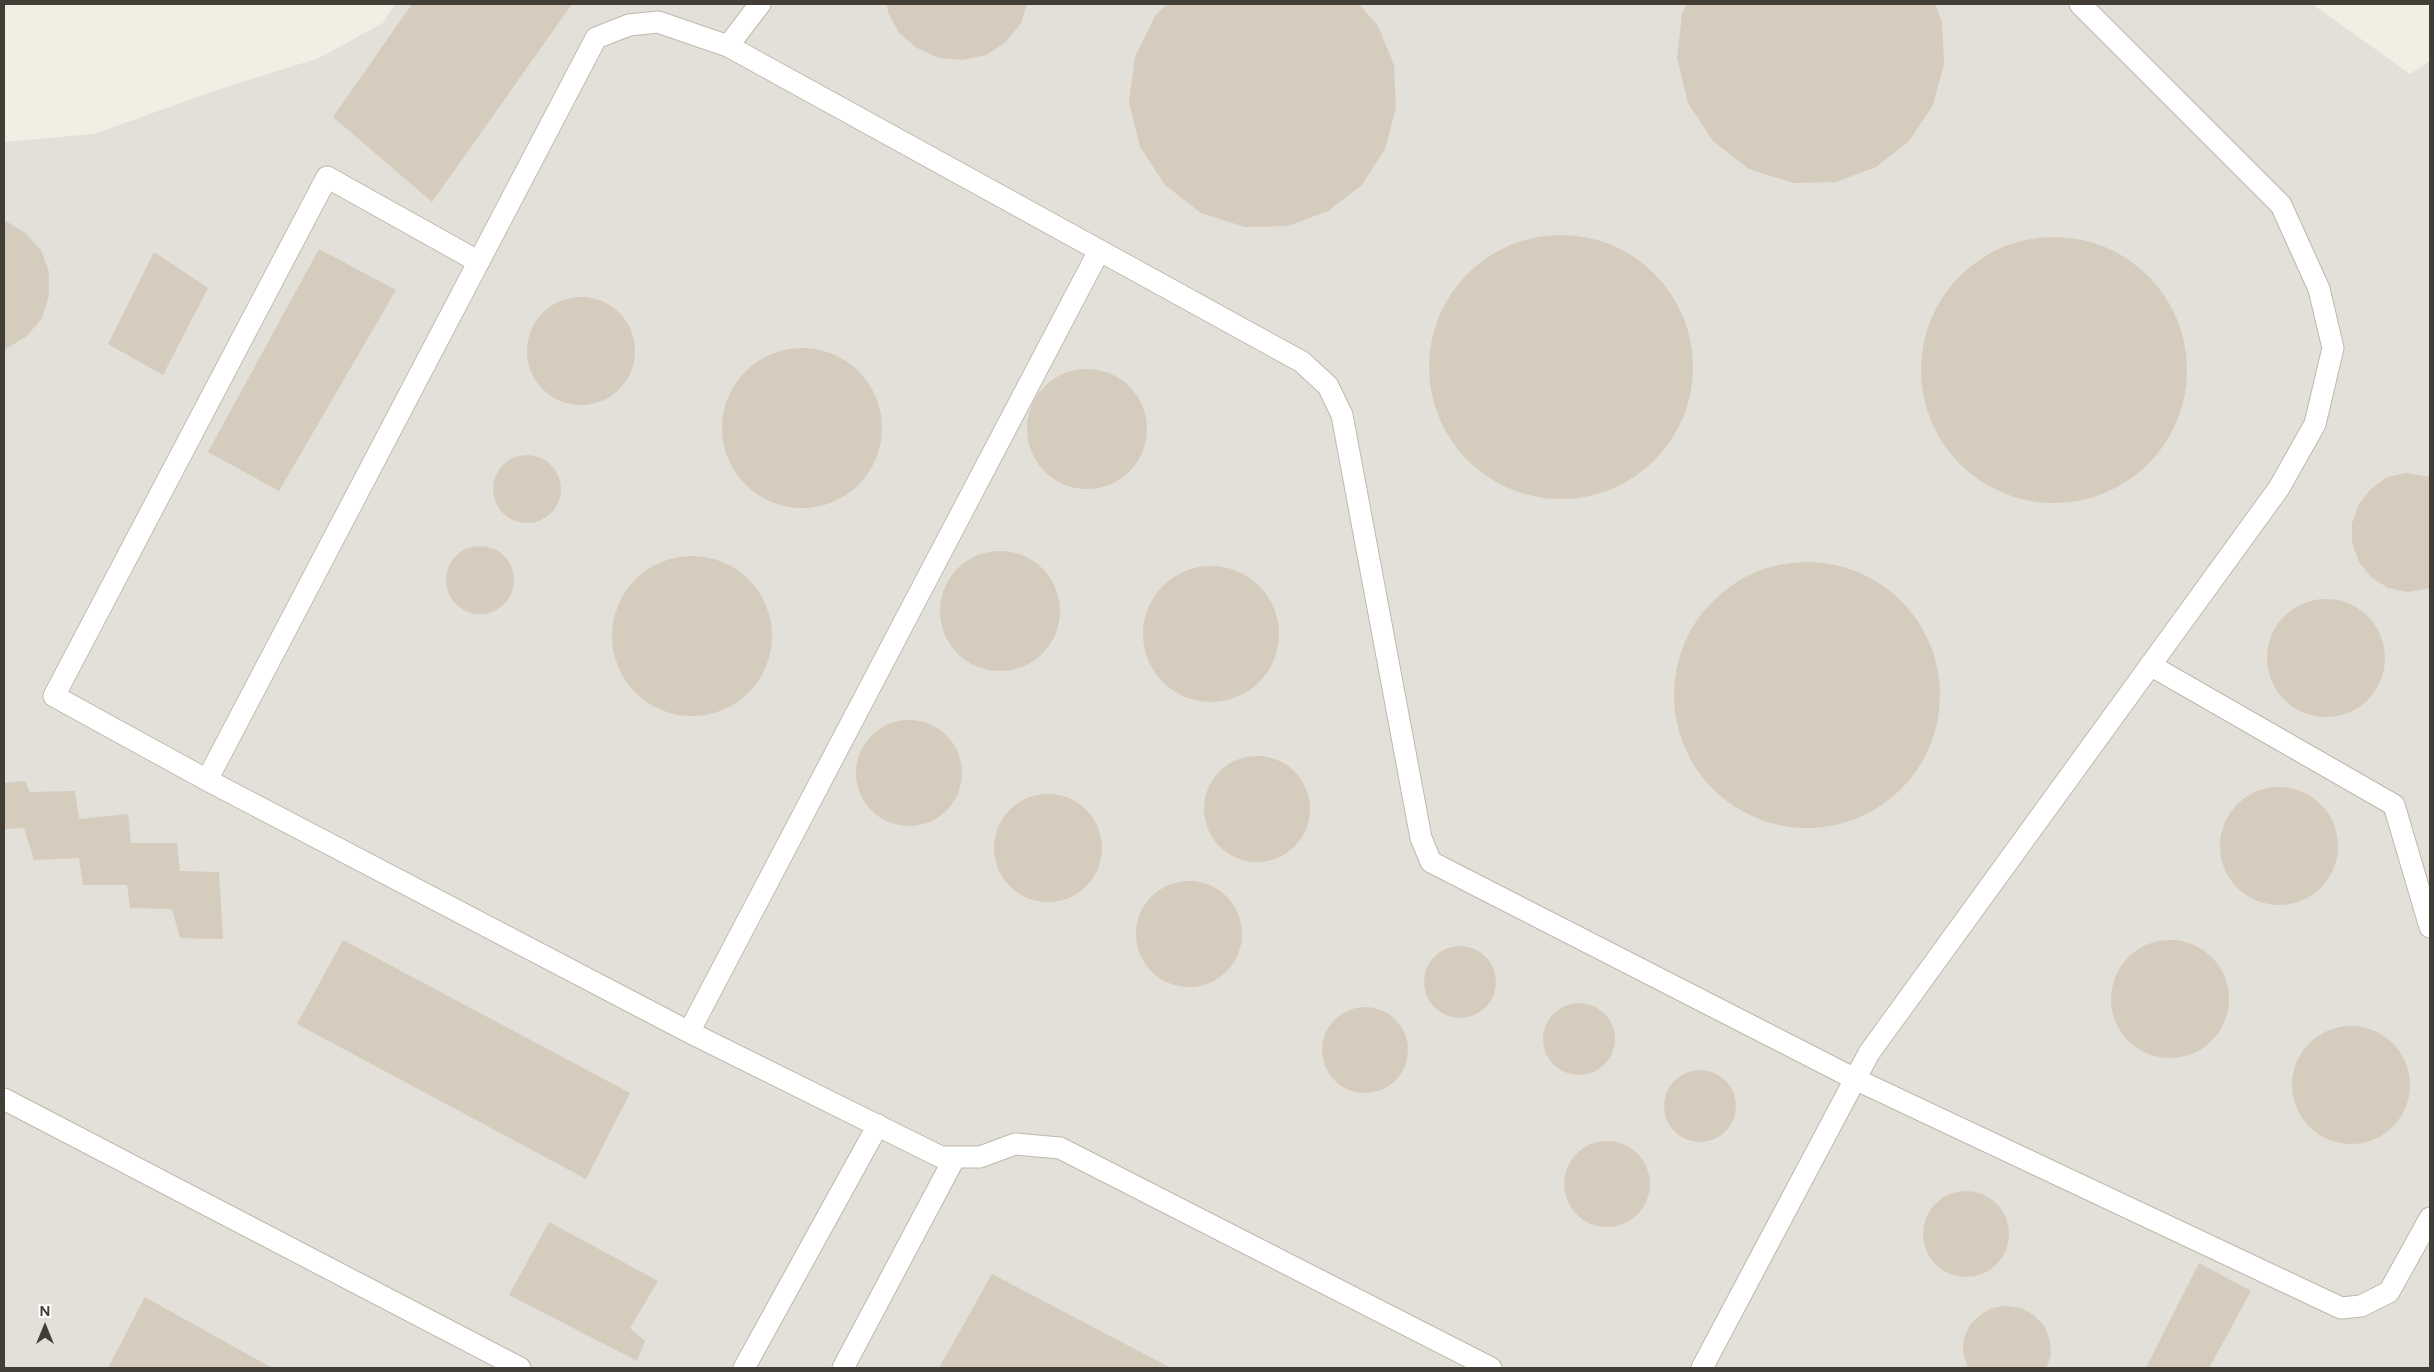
<!DOCTYPE html>
<style>
body{margin:0}
#map{position:relative;width:2434px;height:1372px;overflow:hidden;background:#f1eee4;font-family:Figtree,sans-serif}
canvas{display:block}
.frame{position:absolute;inset:0;border:5px solid #433e35;pointer-events:none}
.north{position:absolute;left:20px;top:1302px;width:50px;height:50px;-webkit-text-stroke:4px #fff;paint-order:stroke;rotate:0deg;font-size:14px;font-weight:700;line-height:20px;text-align:center;color:#433e35}
.north::after{content:'';display:block;margin:auto;width:18px;height:22px;background:#433e35;clip-path:polygon(50% 0,100% 100%,50% 72%,0 100%)}
</style>
<div id="map">
<canvas width="2434" height="1372"></canvas>
<div class="frame"></div>
<div class="north">N</div>
</div>
<script>
const context = document.querySelector('canvas').getContext('2d');
context.lineJoin = 'round';
function fill(path, color) { context.fillStyle = color; context.fill(path, 'evenodd'); }
const shape = rows => new Path2D(rows.map(r => 'M' + r).join(''));
function strokePath(path, color, width, dash) { context.strokeStyle = color; context.lineWidth = width; context.lineCap = dash ? 'butt' : 'round'; context.setLineDash(dash || []); context.stroke(path); }
fill(shape([
 [395,4,2312,4,2410,74,2430,61,2430,1368,4,1368,4,142,94,134,217,90,319,58,383,23]
]), '#e3dfd9');
fill(shape([
 [412,4,572,4,432,202,333,117],
 [887,4,1027,4,1021,23,1006,42,986,55,963,60,939,58,917,48,899,33,888,12],
 [1167,4,1359,4,1378,26,1394,65,1396,108,1385,149,1362,185,1328,211,1288,226,1245,227,1201,213,1165,185,1140,147,1129,102,1135,57,1155,16],
 [1687,4,1935,4,1942,22,1944,64,1933,105,1909,141,1876,167,1836,182,1793,183,1749,169,1713,141,1688,103,1677,58,1682,14],
 [4,220,25,233,41,250,49,272,49,296,42,318,27,336,4,350],
 '1429 367a132 132 0 1 1 264 0a132 132 0 1 1-264 0Z',
 '1921 370a133 133 0 1 1 266 0a133 133 0 1 1-266 0Z',
 [319,249,396,290,279,491,208,452],
 [154,252,208,288,163,375,108,344],
 '527 351a54 54 0 1 1 108 0a54 54 0 1 1-108 0Z',
 '722 428a80 80 0 1 1 160 0a80 80 0 1 1-160 0Z',
 '1027 429a60 60 0 1 1 120 0a60 60 0 1 1-120 0Z',
 '493 489a34 34 0 1 1 68 0a34 34 0 1 1-68 0Z',
 [2406,473,2430,477,2430,588,2408,592,2388,588,2371,577,2359,562,2352,543,2352,523,2359,504,2371,489,2387,477],
 '446 580a34 34 0 1 1 68 0a34 34 0 1 1-68 0Z',
 '940 611a60 60 0 1 1 120 0a60 60 0 1 1-120 0Z',
 '612 636a80 80 0 1 1 160 0a80 80 0 1 1-160 0Z',
 '1674 695a133 133 0 1 1 266 0a133 133 0 1 1-266 0Z',
 '1143 634a68 68 0 1 1 136 0a68 68 0 1 1-136 0Z',
 '2267 658a59 59 0 1 1 118 0a59 59 0 1 1-118 0Z',
 '856 773a53 53 0 1 1 106 0a53 53 0 1 1-106 0Z',
 '1204 809a53 53 0 1 1 106 0a53 53 0 1 1-106 0Z',
 [25,781,30,792,75,791,79,819,128,814,131,843,177,843,180,871,219,872,223,939,180,938,172,909,130,908,127,885,83,885,79,858,34,860,24,828,4,829,4,783],
 '2220 846a59 59 0 1 1 118 0a59 59 0 1 1-118 0Z',
 '994 848a54 54 0 1 1 108 0a54 54 0 1 1-108 0Z',
 '1136 934a53 53 0 1 1 106 0a53 53 0 1 1-106 0Z',
 '2111 999a59 59 0 1 1 118 0a59 59 0 1 1-118 0Z',
 [343,940,630,1093,586,1179,297,1024],
 '1424 982a36 36 0 1 1 72 0a36 36 0 1 1-72 0Z',
 '1543 1039a36 36 0 1 1 72 0a36 36 0 1 1-72 0Z',
 '1322 1050a43 43 0 1 1 86 0a43 43 0 1 1-86 0Z',
 '2292 1085a59 59 0 1 1 118 0a59 59 0 1 1-118 0Z',
 '1664 1106a36 36 0 1 1 72 0a36 36 0 1 1-72 0Z',
 '1564 1184a43 43 0 1 1 86 0a43 43 0 1 1-86 0Z',
 '1923 1234a43 43 0 1 1 86 0a43 43 0 1 1-86 0Z',
 [549,1222,658,1281,630,1328,645,1341,637,1361,509,1295],
 [2199,1263,2251,1291,2209,1368,2146,1368],
 [992,1274,1171,1368,939,1368],
 [145,1297,272,1368,108,1368],
 [2006,1306,2021,1308,2034,1315,2045,1327,2050,1341,2051,1356,2046,1368,1968,1368,1963,1352,1964,1338,1970,1325,1980,1315,1992,1308]
]), '#d5ccbd');
const lane = shape([
 [728,46,760,4],
 [479,262,327,177,54,696,207,780,689,1032,941,1157,980,1157,1015,1144,1060,1148,1491,1368],
 [2150,665,2394,805,2430,927],
 [207,780,596,38,629,25,658,22,728,46,1302,362,1328,386,1342,415,1421,838,1431,862,1855,1079,2341,1308,2361,1306,2389,1292,2430,1218],
 [689,1032,1099,251],
 [4,1099,520,1368],
 [744,1368,878,1125],
 [843,1368,955,1157],
 [1702,1368,1869,1053,2279,488,2315,424,2333,348,2319,289,2281,205,2080,4]
]);
strokePath(lane, '#bfb8ab', 23);
strokePath(lane, '#fff', 21);
</script>
